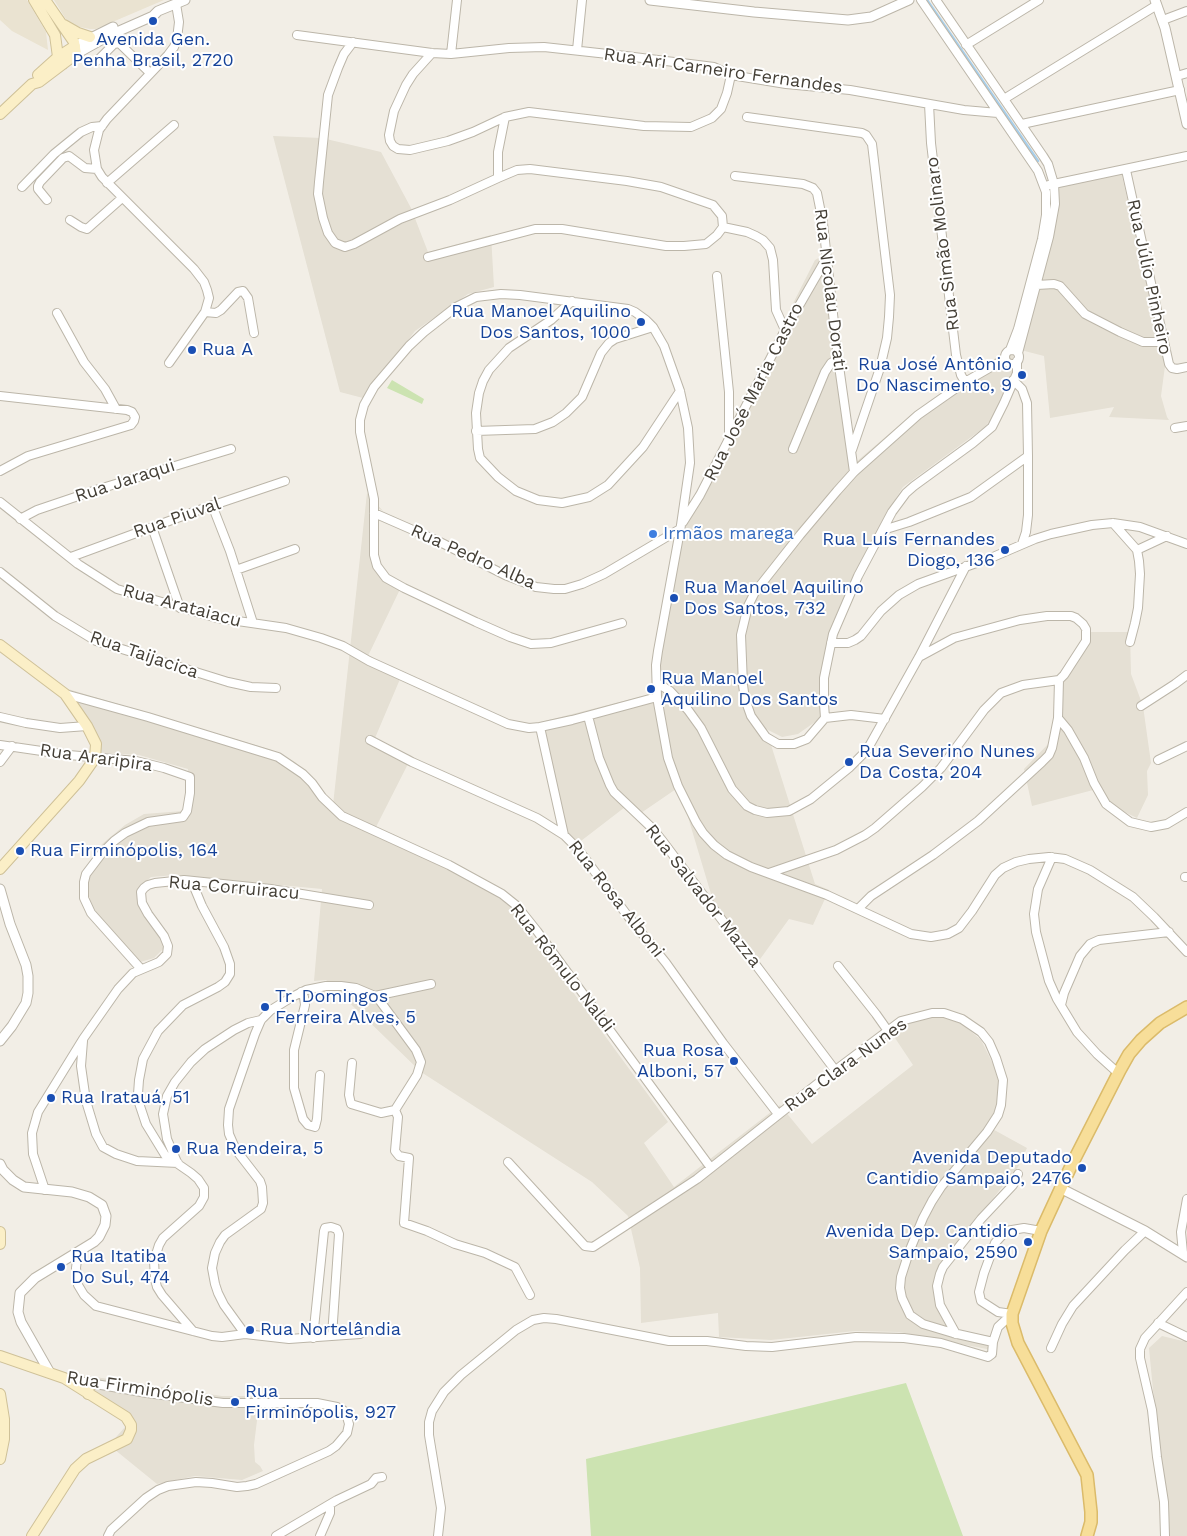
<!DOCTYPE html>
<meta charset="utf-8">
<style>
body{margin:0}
canvas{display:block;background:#f2eee6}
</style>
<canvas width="1187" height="1536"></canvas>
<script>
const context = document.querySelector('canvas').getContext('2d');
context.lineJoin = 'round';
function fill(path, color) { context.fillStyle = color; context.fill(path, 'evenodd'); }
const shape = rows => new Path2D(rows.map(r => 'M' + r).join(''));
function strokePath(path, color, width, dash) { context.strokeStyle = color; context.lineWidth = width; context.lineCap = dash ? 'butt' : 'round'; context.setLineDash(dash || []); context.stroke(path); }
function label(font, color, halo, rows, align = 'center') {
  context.font = font + ' "Work Sans",sans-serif'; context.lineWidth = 4; context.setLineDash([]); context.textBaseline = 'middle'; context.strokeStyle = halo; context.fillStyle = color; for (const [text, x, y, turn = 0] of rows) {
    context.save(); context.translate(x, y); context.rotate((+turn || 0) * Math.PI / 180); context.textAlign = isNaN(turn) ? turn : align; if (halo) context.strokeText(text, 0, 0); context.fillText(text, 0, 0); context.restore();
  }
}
fill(shape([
 [273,136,322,138,381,152,411,208,428,252,491,235,494,287,468,294,415,331,363,398,340,392],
 [1120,167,1165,366,1161,396,1167,417,1169,420,1109,417,1114,407,1050,418,1044,356,1013,348,1014,368,999,409,985,427,903,487,884,517,832,629,822,717,798,734,782,737,766,729,815,884,829,890,813,925,789,919,758,962,714,904,679,787,641,813,629,804,577,844,560,822,541,722,655,693,654,652,679,518,695,497,815,260,826,254,856,462,916,411,1012,347,1049,211,1048,180],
 [367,493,383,511,376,507,378,562,388,574,403,583,368,656,403,672,375,738,412,756,376,827,450,861,510,906,668,1122,644,1143,674,1187,780,1105,812,1144,913,1065,891,1032,904,1023,926,1015,954,1017,981,1040,1002,1082,997,1109,987,1126,1027,1148,1018,1167,937,1269,934,1288,947,1329,997,1337,992,1350,899,1332,855,1331,771,1340,719,1337,718,1313,641,1323,640,1268,628,1216,592,1182,421,1072,326,980,314,981,322,889,175,875,151,877,142,885,141,898,166,931,168,944,154,958,130,965,127,949,83,898,84,875,102,844,125,825,144,814,183,811,188,769,139,755,91,752,94,740,68,689,272,750,295,762,333,805],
 [1086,632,1130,632,1131,674,1143,706,1151,763,1147,771,1148,795,1137,818,1108,804,1097,789,1032,806,1024,769,1052,740,1059,675],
 [1162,1336,1187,1342,1187,1536,1163,1536,1163,1496,1149,1348],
 [62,1372,222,1396,260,1396,254,1445,255,1462,260,1466,263,1471,242,1480,195,1476,157,1484,109,1445,125,1427,123,1411]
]), '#e5e0d4');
fill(shape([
 [0,0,27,0,46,32,48,50,12,31,0,20],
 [54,0,164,0,96,29,90,29,75,26,67,21]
]), '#eae3d1');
fill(shape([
 [392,380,424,399,422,404,387,388],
 [906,1383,963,1536,591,1536,586,1459]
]), '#cce3b1');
strokePath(shape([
 [927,0,1038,161]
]), '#a6ceeb', 2.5);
const minor = shape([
 [921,0,1038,171,1046,192,1046,215,1042,239,1018,329,1010,350],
 [936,0,1043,156,1048,164,1054,184,1055,204,1049,237,1018,353],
 [1163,20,1187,11],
 [297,35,432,53,451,54,509,48,544,47,626,56,714,67,731,75,786,84,850,90,964,110,998,113],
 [353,42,344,54,338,68,328,95,319,182,318,194,323,218,328,233,335,243,345,247,354,244,400,219,450,200,498,178,498,152,505,117],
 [966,45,1039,0],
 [577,50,582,0],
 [432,53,413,74,406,85,394,111,389,135,390,141,393,146,398,149,410,150,448,141,473,132,505,117,529,112,644,126,691,127,712,118,721,109,727,93,731,75],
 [451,54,457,0],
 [97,61,114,44,119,43,150,73],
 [1177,76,1187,73],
 [1004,99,1157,5],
 [929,104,931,143,956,355,961,375,965,382],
 [747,117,862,133,866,135,872,144,890,295,889,317,887,338,880,368,852,450],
 [1022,124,1180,90],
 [1126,170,1169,364,1172,368,1177,369,1187,367],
 [735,176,803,184,813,188,817,193,823,223,838,359,854,472],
 [107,183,174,125],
 [1049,185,1187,156],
 [22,187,54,154,81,132,92,127,102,126],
 [47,200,38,189,38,186,40,182,63,158,69,156,85,168,97,169],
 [70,220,81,227,87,229,122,198],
 [723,227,747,232,756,236,763,240,770,248,773,260,776,310,785,330],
 [428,257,535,229,562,229,666,246,684,246,706,244,717,235,723,227,722,216,713,205,661,187,627,181,530,169,517,170,498,178],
 [717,276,729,392,729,435],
 [1037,285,1054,284,1060,286,1085,314,1120,332,1143,342,1162,342],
 [572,301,551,320,509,348,489,370,483,381,479,393,476,413,478,449,480,458,498,477,516,491,538,500,562,503,589,497,608,485,643,447,680,391],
 [205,312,216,313,221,310,238,292,243,291,248,298,254,333],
 [57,313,84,362,105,389,116,409],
 '1005 357a7 7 0 1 1 14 0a7 7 0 1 1-14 0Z',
 [169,363,205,312,209,298,207,290,204,282,194,269,102,177,97,169,94,150,99,130,107,119,168,55,174,47,177,39,179,22,176,4],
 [0,396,127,410,132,412,135,417,134,421,131,425,28,456,0,471],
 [1175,428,1187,426],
 [476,431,535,429,553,422,566,413,582,397,601,353,609,343,615,339,653,327],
 [793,449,825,372,831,363,838,359],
 [0,502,78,564,117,589,217,618,286,628,321,638,343,646,369,661,508,724,529,728,540,727,572,720,657,697],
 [212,505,230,551,253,623],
 [374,513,438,541,505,575,536,587,554,589,565,589,582,584,604,574,680,529],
 [20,519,37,510,99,489,231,449],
 [683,522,700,495,785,330,826,259],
 [1113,523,1137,550,1139,561,1140,574,1138,608,1135,623,1130,642],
 [152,527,180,608],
 [883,530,909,522,971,497,1028,456,1027,403,1022,389,1013,380],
 [1022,544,1026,532,1028,515,1028,456],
 [1137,550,1167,536],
 [71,557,199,510,285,481],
 [236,570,295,549],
 [0,572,55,616,96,641,228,682,251,687,276,688],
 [622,623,551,643,531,644,510,637,476,622,404,588,386,578,377,566,374,555,374,499,360,432,360,420,364,405,374,387,409,346,424,332,456,307,476,297,501,294,520,295,628,309,635,312,646,320,653,327,664,346,680,391,688,428,690,463,681,525,658,651,656,665,657,697,668,758,678,786,696,822,703,833,714,845,727,855,751,867,827,895,911,934,931,937,948,934,959,928,972,911,995,875,1003,868,1016,862,1029,859,1049,857,1065,859,1090,870,1133,897,1154,917,1187,952],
 [831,643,848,643,855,640,861,636,881,611,899,595,918,584,993,557,1035,539,1051,534,1092,525,1113,523,1140,527,1187,544],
 [1059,680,1058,718,1068,730,1084,758,1094,783,1106,804,1130,822,1151,827,1167,824,1187,812],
 [657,683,670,691,688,710,701,728,732,789,747,806,755,810,767,813,789,811,811,799,849,768,867,750,919,657,966,566],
 [65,694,148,717,278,757,303,774,312,783,322,797,342,816,449,865,502,894,517,906,537,931,711,1168],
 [1141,706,1175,684,1187,675],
 [588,716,599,758,610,785,614,792,653,829,661,839,835,1070],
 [0,717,26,723,60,728,87,726],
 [825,718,824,704,824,678,833,634,858,576,892,512,906,493,914,486,973,443,992,427,1004,403,1017,373,1017,361],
 [885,719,851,715,825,718,807,739,794,744,778,744,766,737,751,716,745,699,743,685,741,635,748,606,755,592,800,535,837,491,854,472,918,415,965,382,1005,359],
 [540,727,564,835],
 [370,740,412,762,537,818,564,835,578,849,627,915,666,963,723,1043,778,1114],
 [0,745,69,755,136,761,164,768,190,777,190,793,187,811,183,817,148,822,125,833,114,841,102,853,86,874,84,882,84,898,91,913,141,969],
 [1158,760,1187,746],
 [0,762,12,746],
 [1052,857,1038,889,1034,914,1036,932,1049,981,1057,999,1077,1032,1097,1054,1118,1073],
 [769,873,836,850,865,835,875,828,922,787,941,768,984,710,1001,693,1023,685,1059,680,1064,675,1086,641,1086,629,1083,624,1076,618,1071,616,1047,616,1020,620,954,638,919,657],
 [1185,877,1187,877],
 [192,882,202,906,224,947,230,964,230,974,225,982,218,987,183,1005,158,1031,143,1059,139,1080,138,1094,139,1103,146,1124,165,1155,191,1173,198,1179,204,1188,204,1197,199,1206,163,1238,159,1245,154,1261,155,1279,157,1287,162,1295,193,1331],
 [858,909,871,896,933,855,978,821,1042,762,1049,755,1052,748,1058,718],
 [838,966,876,1014,888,1031],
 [301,992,304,997,305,1005,294,1050,294,1088,303,1119,308,1125,315,1127,317,1119,320,1075],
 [375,996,431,984],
 [1061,1005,1064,993,1080,956,1090,944,1099,940,1169,932],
 [83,1041,81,1066,86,1101,96,1134,103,1147,116,1154,137,1161,178,1163],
 [395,1110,398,1117,395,1151,399,1156,409,1158,404,1223,427,1231,455,1244,485,1253,515,1267,530,1295],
 [177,1162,167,1139,163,1114,167,1096,175,1082,191,1062,205,1049,234,1030,248,1023,261,1020],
 [508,1162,585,1246,593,1247,697,1179,821,1081,901,1021,932,1013,944,1013,962,1019,981,1032,989,1042,996,1058,1003,1080,1001,1105,998,1115,987,1132,941,1187,932,1201,923,1218,909,1252,901,1277,900,1288,902,1298,910,1315,923,1324,953,1333,993,1342],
 [45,1190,33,1154,32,1133,38,1112,83,1039,118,989,133,973,159,962,167,954,168,946,164,936,148,914,142,903,141,892,144,888,148,885,155,883,184,880,271,889,369,905],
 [78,1252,76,1268,78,1285,84,1295,96,1306,212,1336,222,1337,245,1334,289,1339,303,1338,360,1334],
 [1183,1253,1181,1232,1187,1199],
 [1012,1314,998,1312,981,1301,979,1292,984,1273,995,1243,1006,1231,1024,1228,1041,1231],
 [1158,1323,1187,1337],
 [245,1334,224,1305,218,1293,215,1284,212,1268,215,1253,220,1242,225,1235,261,1209,263,1203,262,1187,260,1181,236,1150,229,1134,228,1125,229,1109,255,1034,261,1020,271,1010,292,997,306,990,326,986,341,986,356,988,375,996,380,1001,416,1050,421,1062,417,1075,395,1110,381,1113,351,1104,349,1095,352,1063],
 [956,1334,940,1305,937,1286,940,1274,943,1267,981,1219,1013,1185,1018,1174],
 [313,1338,324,1231,325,1228,331,1227,337,1229,339,1234,332,1336],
 [1051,1348,1062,1324,1073,1306,1125,1250,1145,1231],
 [67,1379,147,1393,223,1403,317,1403,337,1407,343,1410,347,1417,349,1424,347,1433,336,1446,329,1451,256,1484,247,1486,237,1487,212,1483,196,1482,168,1486,158,1490,146,1498,111,1530,108,1536],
 [276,1536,337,1500,371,1484,376,1478,382,1477],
 [320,1536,330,1513,330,1505],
 [438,1536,441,1508,429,1435,429,1422,432,1411,444,1392,461,1375,516,1330,533,1320,544,1318,556,1319,669,1341,707,1341,746,1346,772,1347,856,1337,904,1338,941,1343,988,1357,992,1354,993,1342,998,1327,1012,1314],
 [1165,1536,1164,1502,1157,1457,1152,1410,1140,1358,1140,1349,1145,1338,1187,1292]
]);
const tertiary = shape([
 [650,0,754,12,848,20,871,17,909,0],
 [1155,0,1165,28,1187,124],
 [75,46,113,27],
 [76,54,110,35,153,16,158,11,185,0],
 [0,889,10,924,26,965,28,976,28,993,26,1003,12,1026,0,1041],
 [0,1164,3,1170,13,1180,24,1187,72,1192,89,1197,102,1205,106,1216,105,1225,99,1237,94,1242,35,1278,20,1293,18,1312,21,1322,50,1373],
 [1060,1188,1145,1231,1187,1257]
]);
const secondary = shape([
 [34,0,55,35,58,57,63,64],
 [64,25,78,33,90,37],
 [38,75,58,57,75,46],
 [0,114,32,84,39,82,76,54,74,42,45,0],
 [0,645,65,694,87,726,96,744,95,758,79,781,0,869],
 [0,1232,0,1244],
 [0,1356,64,1378,126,1417,131,1425,131,1430,127,1439,86,1459,75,1469,32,1536],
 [0,1394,4,1419,4,1439,0,1459],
 [88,1394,89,1386,94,1383]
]);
const primary = shape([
 [1087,1536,1091,1522,1091,1512,1087,1475,1018,1343,1012,1323,1012,1314,1041,1231,1072,1164,1120,1070,1129,1054,1141,1040,1160,1023,1187,1007]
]);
strokePath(minor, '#bcb6a9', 10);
strokePath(tertiary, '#bcb6a9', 11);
strokePath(secondary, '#cfc198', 12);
strokePath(primary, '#dbbb6a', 14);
strokePath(minor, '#fff', 8);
strokePath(tertiary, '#fff', 9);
strokePath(secondary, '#fbefc7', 10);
strokePath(primary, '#f7de99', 11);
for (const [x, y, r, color] of [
 [153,21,5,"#1a4fb4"],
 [641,322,5,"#1a4fb4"],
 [192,350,5,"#1a4fb4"],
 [1022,375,5,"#1a4fb4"],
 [653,534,5,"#3f7fe0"],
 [1005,550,5,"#1a4fb4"],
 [674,598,5,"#1a4fb4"],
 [651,689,5,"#1a4fb4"],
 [849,762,5,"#1a4fb4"],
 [20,851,5,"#1a4fb4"],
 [265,1007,5,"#1a4fb4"],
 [734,1061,5,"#1a4fb4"],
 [51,1098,5,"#1a4fb4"],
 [176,1149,5,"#1a4fb4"],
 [1082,1168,5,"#1a4fb4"],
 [1028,1242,5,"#1a4fb4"],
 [61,1267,5,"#1a4fb4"],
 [250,1330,5,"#1a4fb4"],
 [235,1402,5,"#1a4fb4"]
]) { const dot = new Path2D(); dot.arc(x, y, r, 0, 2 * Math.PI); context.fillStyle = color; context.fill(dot); strokePath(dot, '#fff', 2); }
label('18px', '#164399', '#fff', [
 ["Avenida Gen.",153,40,"center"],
 ["Penha Brasil, 2720",153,61,"center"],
 ["Rua Manoel Aquilino",631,312,"right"],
 ["Dos Santos, 1000",631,333,"right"],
 ["Rua A",202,350],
 ["Rua José Antônio",1012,365,"right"],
 ["Do Nascimento, 9",1012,386,"right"],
 ["Rua Luís Fernandes",995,540,"right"],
 ["Diogo, 136",995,561,"right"],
 ["Rua Manoel Aquilino",684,588],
 ["Dos Santos, 732",684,609],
 ["Rua Manoel",661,679],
 ["Aquilino Dos Santos",661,700],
 ["Rua Severino Nunes",859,752],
 ["Da Costa, 204",859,773],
 ["Rua Firminópolis, 164",30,851],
 ["Tr. Domingos",275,997],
 ["Ferreira Alves, 5",275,1018],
 ["Rua Rosa",724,1051,"right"],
 ["Alboni, 57",724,1072,"right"],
 ["Rua Iratauá, 51",61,1098],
 ["Rua Rendeira, 5",186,1149],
 ["Avenida Deputado",1072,1158,"right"],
 ["Cantidio Sampaio, 2476",1072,1179,"right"],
 ["Avenida Dep. Cantidio",1018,1232,"right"],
 ["Sampaio, 2590",1018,1253,"right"],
 ["Rua Itatiba",71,1257],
 ["Do Sul, 474",71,1278],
 ["Rua Nortelândia",260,1330],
 ["Rua",245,1392],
 ["Firminópolis, 927",245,1413]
], 'left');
label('18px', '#443f36', '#fff', [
 ["Rua Ari Carneiro Fernandes",723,71,8],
 ["Rua Simão Molinaro",943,244,-97],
 ["Rua Júlio Pinheiro",1149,277,78],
 ["Rua Nicolau Dorati",830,290,83],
 ["Rua José Maria Castro",754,392,-63],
 ["Rua Jaraqui",125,481,-18],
 ["Rua Piuval",177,518,-19],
 ["Rua Pedro Alba",473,557,24],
 ["Rua Arataiacu",182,606,15],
 ["Rua Taijacica",144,655,19],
 ["Rua Araripira",96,758,8],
 ["Rua Corruiracu",234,888,5],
 ["Rua Salvador Mazza",703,896,52],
 ["Rua Rosa Alboni",616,899,52],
 ["Rua Rômulo Naldi",562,968,52],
 ["Rua Clara Nunes",846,1065,-36],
 ["Rua Firminópolis",140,1389,9]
]);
label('18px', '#366cbe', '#fff', [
 ["Irmãos marega",663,534]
], 'left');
</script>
